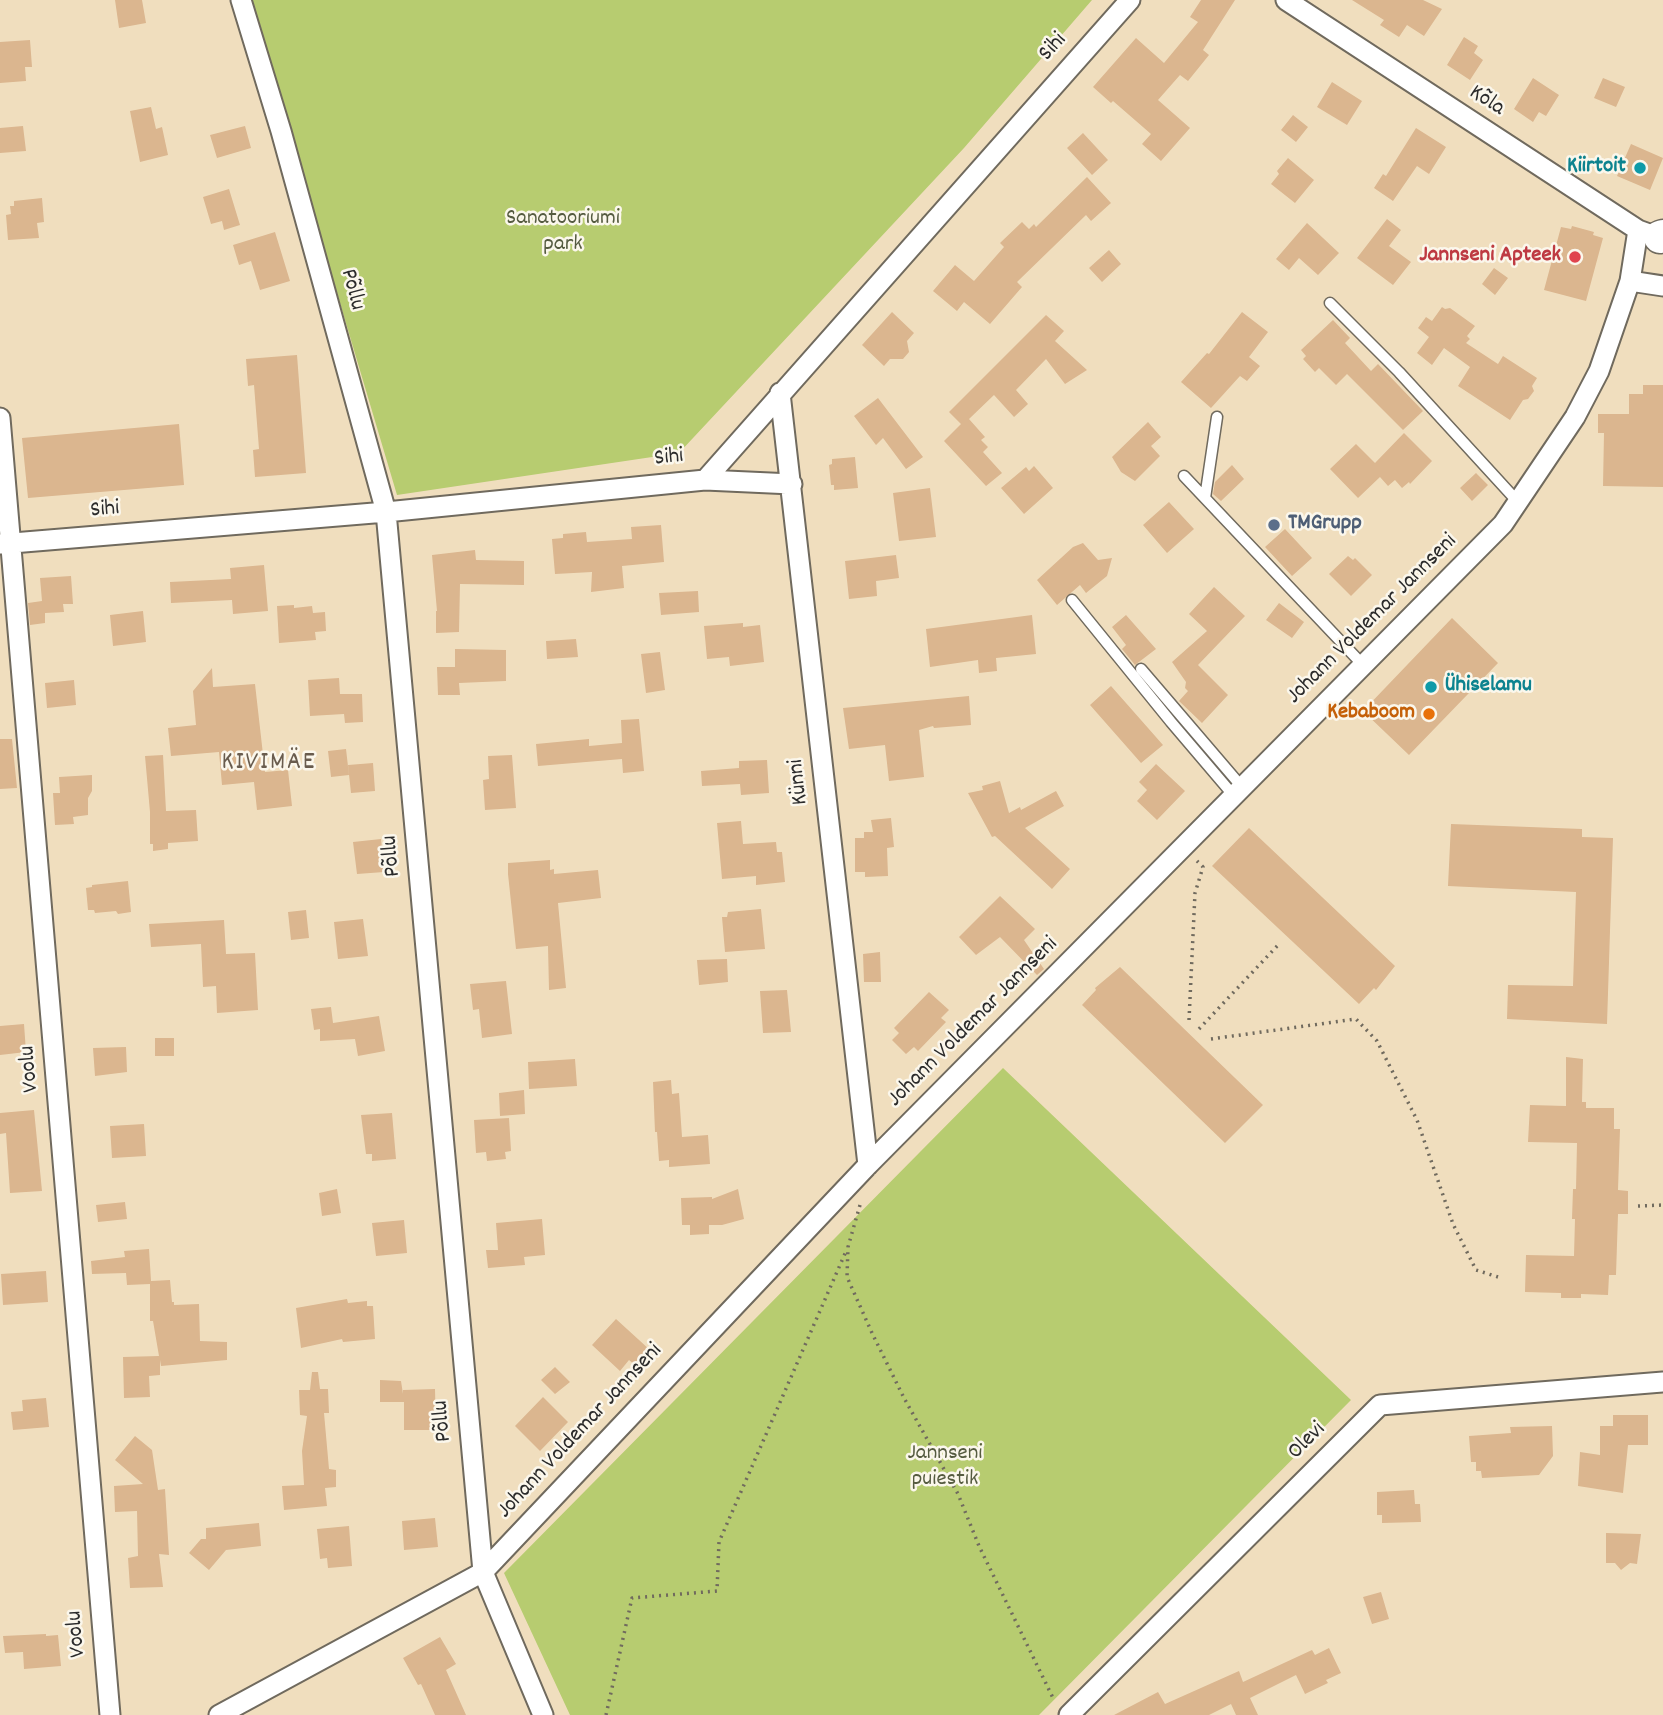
<!DOCTYPE html>
<meta charset="utf-8">
<style>
body{margin:0}
canvas{display:block;background:#f0debe}
</style>
<canvas width="1663" height="1715"></canvas>
<script>
const context = document.querySelector('canvas').getContext('2d');
context.lineJoin = 'round';
function fill(path, color) { context.fillStyle = color; context.fill(path, 'evenodd'); }
const shape = rows => new Path2D(rows.map(r => 'M' + r).join(''));
function strokePath(path, color, width, dash) { context.strokeStyle = color; context.lineWidth = width; context.lineCap = dash ? 'butt' : 'round'; context.setLineDash(dash || []); context.stroke(path); }
function label(font, color, halo, rows, align = 'center') {
  context.font = font + ' Dekko,sans-serif'; context.lineWidth = 5; context.setLineDash([]); context.textBaseline = 'middle'; context.strokeStyle = halo; context.fillStyle = color; for (const [text, x, y, turn = 0] of rows) {
    context.save(); context.translate(x, y); context.rotate((+turn || 0) * Math.PI / 180); context.textAlign = isNaN(turn) ? turn : align; if (halo) context.strokeText(text, 0, 0); context.fillText(text, 0, 0); context.restore();
  }
}
fill(shape([
 [250,0,1092,0,964,148,679,453,397,495],
 [1003,1068,1351,1400,1039,1715,570,1715,504,1573]
]), '#b7cc70');
fill(shape([
 [115,0,142,0,146,23,119,28],
 [1201,0,1235,0,1203,50,1209,55,1188,81,1180,75,1158,100,1190,128,1161,161,1142,144,1151,134,1113,101,1111,103,1093,87,1136,38,1164,63,1198,22,1190,17],
 [1352,0,1423,0,1442,9,1424,36,1407,25,1399,37,1380,25,1384,20],
 [1464,37,1478,46,1474,53,1483,60,1470,80,1447,65],
 [30,40,32,67,25,67,26,81,0,83,0,42],
 [1533,78,1559,95,1546,116,1539,112,1533,122,1514,109],
 [1603,78,1625,87,1616,107,1594,98],
 [1332,82,1362,101,1347,125,1317,107],
 [151,107,156,129,162,127,168,155,140,162,130,111],
 [1293,115,1308,127,1296,142,1281,130],
 [23,126,26,151,0,153,0,128],
 [245,126,251,148,217,158,210,135],
 [1416,128,1446,147,1429,174,1417,166,1393,201,1374,188,1383,174,1386,176],
 [1083,133,1108,160,1092,175,1067,148],
 [1631,144,1663,158,1650,190,1617,176],
 [1288,158,1314,180,1295,203,1271,184,1279,174,1277,171],
 [1087,177,1111,203,1091,221,1086,215,1017,282,1022,287,990,324,964,302,957,311,933,291,955,265,974,281,1004,247,1000,243,1022,222,1029,229,1034,224,1036,227],
 [229,189,240,225,224,230,222,221,211,224,203,197],
 [42,198,44,222,37,223,39,238,8,240,6,215,11,214,10,206,14,206,14,201],
 [1387,219,1401,230,1389,246,1411,262,1393,285,1357,258],
 [1307,223,1339,253,1318,275,1299,258,1289,270,1276,259],
 [1572,226,1594,232,1593,235,1603,238,1586,301,1544,290,1561,227,1571,229],
 [275,232,290,281,260,290,251,261,239,265,233,245],
 [1109,250,1121,264,1102,282,1089,268],
 [1494,268,1508,278,1495,295,1482,284],
 [1442,307,1445,309,1450,308,1475,326,1467,336,1470,339,1466,343,1498,364,1503,356,1537,378,1532,386,1534,391,1528,399,1523,400,1510,420,1458,386,1470,367,1444,348,1432,365,1417,353,1429,337,1418,328,1426,317,1432,321],
 [892,312,914,333,907,341,909,352,903,359,890,359,884,366,862,345],
 [1242,312,1268,332,1249,357,1260,366,1247,381,1240,376,1211,408,1181,382,1207,353,1209,354],
 [1046,315,1064,331,1055,341,1087,370,1065,384,1046,359,1016,390,1028,404,1014,417,994,395,969,419,985,437,981,440,988,447,983,452,1002,473,986,486,944,441,961,424,949,412],
 [1333,320,1350,338,1345,343,1371,371,1378,364,1423,411,1403,430,1347,374,1336,385,1319,368,1315,372,1303,359,1306,356,1301,350],
 [297,355,306,473,255,477,253,450,259,449,254,385,248,386,246,359],
 [1643,385,1663,385,1663,487,1603,486,1604,433,1598,433,1598,414,1629,414,1629,394,1643,394],
 [878,398,923,457,906,469,883,438,876,445,854,416],
 [1148,422,1161,437,1151,446,1160,456,1135,481,1121,472,1112,457],
 [179,424,184,485,28,498,22,438],
 [1404,433,1432,461,1410,484,1409,482,1402,488,1395,480,1388,486,1380,477,1358,498,1330,469,1356,444,1375,463],
 [855,457,858,488,834,490,834,485,831,485,829,465,832,464,832,459],
 [1232,465,1244,479,1221,501,1213,494,1215,482],
 [1034,466,1053,488,1024,514,1001,488,1026,467,1029,471],
 [1476,473,1488,485,1472,501,1460,488],
 [930,488,936,537,899,541,893,493],
 [1169,502,1194,529,1167,553,1143,525],
 [661,525,664,562,622,566,624,588,591,592,592,572,555,574,552,539,563,538,563,534,586,532,587,542,632,539,631,527],
 [1285,529,1312,558,1292,576,1265,547],
 [1083,543,1098,560,1112,558,1107,576,1086,593,1080,585,1057,605,1037,580,1073,547],
 [475,550,476,560,524,561,524,585,460,584,459,632,436,633,436,611,437,611,432,555],
 [896,555,899,578,876,581,877,596,849,599,845,561],
 [1348,556,1353,560,1355,558,1372,575,1351,596,1329,574],
 [264,565,268,611,233,614,232,600,171,603,170,582,231,579,230,568],
 [71,576,73,604,63,604,64,612,45,613,45,623,30,625,28,603,42,601,40,578],
 [1214,587,1245,616,1198,665,1228,695,1202,723,1179,701,1188,691,1185,688,1186,682,1172,662,1207,631,1189,614],
 [698,591,699,612,661,615,659,593],
 [1279,603,1304,622,1292,638,1266,620],
 [294,605,294,608,312,606,313,613,325,612,326,631,315,632,316,640,279,643,277,606],
 [143,611,146,642,113,646,110,615],
 [1032,615,1036,654,996,658,997,671,979,673,978,660,930,667,926,629],
 [1126,615,1156,649,1135,665,1122,649,1126,645,1112,627],
 [1452,618,1498,663,1409,755,1363,711],
 [743,623,743,627,760,625,764,662,730,666,729,657,707,659,704,626],
 [576,639,578,657,547,659,546,641],
 [455,649,506,650,506,681,459,683,460,695,438,695,437,667,455,667],
 [660,652,665,690,646,693,641,654],
 [212,668,213,687,255,684,265,772,288,770,292,806,257,810,254,782,222,785,219,752,171,756,168,728,196,725,193,691],
 [339,678,340,694,362,694,363,722,345,723,344,714,310,716,308,680],
 [74,680,76,705,47,708,45,683],
 [1111,686,1163,745,1141,763,1090,705],
 [969,696,971,725,934,728,933,726,919,730,924,777,889,781,885,745,849,749,843,708],
 [639,719,644,771,623,773,622,759,538,766,536,744,589,739,589,746,622,743,621,720],
 [0,739,12,739,17,788,0,789],
 [346,749,349,775,331,777,328,751],
 [163,755,166,811,196,810,198,841,168,843,168,849,153,851,153,844,150,844,150,812,145,756],
 [512,755,516,808,485,810,483,780,489,779,488,756],
 [767,760,769,793,741,795,740,784,702,786,701,771,739,768,739,761],
 [373,763,375,791,351,793,348,765],
 [1156,764,1185,791,1157,820,1137,801,1147,790,1139,782],
 [92,775,92,791,88,798,88,815,73,817,74,824,55,825,53,793,60,793,59,777],
 [1000,781,1009,813,1020,807,1021,810,1056,791,1064,806,1025,828,1070,869,1052,889,995,836,992,837,968,793,983,790,982,786],
 [891,818,894,847,887,848,888,876,865,877,865,872,855,872,855,838,864,838,864,832,873,832,871,820],
 [741,821,743,844,776,842,777,852,782,852,785,882,756,885,756,876,722,879,717,823],
 [1451,824,1582,829,1582,837,1613,838,1607,1024,1507,1019,1508,985,1573,986,1576,892,1448,886],
 [1249,828,1395,966,1376,990,1374,988,1359,1004,1212,866],
 [381,839,384,872,357,874,353,842],
 [550,860,550,870,554,869,554,874,598,870,601,898,558,903,566,988,549,990,548,946,516,949,508,874,508,863],
 [128,881,131,912,118,914,116,911,95,913,94,910,88,910,86,888,92,887,92,885],
 [1000,896,1035,929,1024,940,1044,969,1037,975,1000,937,976,955,959,937],
 [761,909,765,949,725,952,722,917,727,917,728,912],
 [306,910,309,938,291,940,288,912],
 [363,919,368,956,338,959,334,922],
 [224,920,226,954,255,953,258,1010,217,1013,216,986,203,987,201,944,151,947,149,924],
 [880,952,881,982,864,982,863,954],
 [727,959,728,982,699,985,697,960],
 [1120,967,1263,1105,1225,1143,1082,1005,1096,990,1095,988],
 [506,981,512,1034,482,1038,479,1009,473,1010,470,984],
 [787,990,791,1032,763,1033,760,991],
 [929,992,949,1010,941,1018,946,1022,918,1051,914,1047,906,1054,892,1040,899,1033,894,1028],
 [331,1007,333,1023,379,1016,385,1051,358,1056,355,1039,320,1041,320,1029,314,1030,311,1009],
 [24,1024,26,1052,0,1055,0,1026],
 [155,1038,174,1038,174,1056,155,1056],
 [126,1047,127,1072,95,1076,93,1048],
 [1566,1057,1583,1059,1582,1102,1586,1102,1586,1108,1614,1108,1614,1129,1620,1129,1618,1190,1628,1191,1628,1214,1618,1214,1616,1275,1609,1275,1608,1295,1581,1294,1581,1298,1561,1298,1561,1293,1525,1292,1526,1255,1574,1256,1575,1219,1572,1219,1573,1189,1576,1189,1577,1143,1528,1142,1530,1105,1566,1106],
 [575,1059,577,1086,529,1089,528,1062],
 [671,1080,672,1094,679,1093,682,1137,708,1135,710,1164,669,1167,669,1160,659,1161,657,1132,655,1132,653,1082],
 [524,1090,525,1114,500,1116,499,1093],
 [34,1110,42,1191,10,1193,6,1133,0,1134,0,1113],
 [392,1113,396,1159,372,1161,372,1154,366,1154,361,1115],
 [509,1118,511,1151,505,1152,506,1159,487,1161,486,1152,476,1153,474,1120],
 [144,1124,146,1156,112,1158,110,1126],
 [337,1189,341,1213,322,1216,319,1193],
 [738,1189,744,1219,722,1225,709,1225,709,1234,690,1235,690,1225,682,1225,681,1198,712,1197,712,1199],
 [125,1202,127,1219,98,1222,96,1205],
 [542,1219,545,1255,524,1257,525,1265,488,1268,486,1250,498,1250,496,1223],
 [404,1220,407,1253,376,1256,372,1223],
 [149,1249,151,1281,170,1280,172,1302,174,1302,174,1305,199,1304,200,1341,227,1342,227,1360,161,1366,160,1360,160,1375,149,1376,150,1397,124,1398,123,1357,159,1356,153,1321,150,1321,150,1284,127,1285,126,1273,92,1274,91,1261,125,1257,124,1251],
 [46,1271,48,1302,3,1305,1,1274],
 [347,1299,348,1303,367,1301,367,1306,373,1306,375,1339,343,1342,342,1339,301,1348,296,1308],
 [616,1319,650,1350,636,1366,629,1360,620,1371,592,1345],
 [555,1367,570,1382,555,1394,541,1380],
 [312,1372,318,1372,320,1389,328,1389,329,1413,324,1413,329,1469,336,1470,336,1487,325,1488,327,1506,284,1510,282,1486,304,1485,302,1451,307,1416,300,1415,299,1390,310,1390],
 [380,1380,401,1381,403,1394,403,1390,435,1389,436,1430,404,1430,404,1402,380,1402],
 [543,1397,568,1422,540,1451,515,1426],
 [46,1398,49,1427,13,1430,11,1412,23,1411,22,1400],
 [1613,1415,1648,1415,1648,1445,1628,1445,1623,1493,1578,1486,1580,1452,1600,1455,1600,1426,1613,1426],
 [1552,1426,1553,1456,1539,1475,1482,1478,1481,1471,1476,1471,1476,1462,1471,1462,1469,1436,1511,1433,1510,1427],
 [135,1436,152,1450,158,1490,165,1489,169,1555,159,1554,163,1587,130,1588,128,1558,138,1556,137,1511,115,1512,114,1486,143,1484,115,1460],
 [1414,1490,1415,1504,1420,1504,1421,1522,1382,1523,1382,1515,1377,1515,1377,1492],
 [435,1518,438,1547,404,1550,402,1521],
 [259,1523,261,1546,226,1550,209,1570,189,1553,201,1539,206,1539,206,1528],
 [349,1526,352,1566,328,1568,327,1558,320,1559,317,1529],
 [1606,1533,1641,1534,1637,1564,1630,1563,1621,1570,1615,1563,1606,1563],
 [1381,1592,1389,1619,1372,1624,1363,1597],
 [46,1634,46,1636,58,1635,61,1666,24,1669,23,1652,5,1653,3,1636],
 [440,1637,456,1664,446,1670,466,1715,435,1715,421,1684,418,1685,403,1658],
 [1329,1648,1341,1673,1326,1680,1328,1683,1305,1694,1296,1675,1250,1698,1258,1715,1236,1715,1231,1704,1209,1715,1114,1715,1158,1692,1165,1704,1239,1671,1243,1682,1312,1650,1315,1655]
]), '#dbb68f');
const service = shape([
 [1330,303,1399,372,1518,502],
 [1184,476,1363,665],
 [1205,498,1217,417],
 [1072,600,1171,722,1234,796],
 [1141,669,1242,787]
]);
const minor = shape([
 [241,0,281,131,386,512,483,1572,543,1715],
 [1286,0,1638,230,1649,234],
 [1630,281,1663,286],
 [780,393,868,1165],
 [0,418,110,1715],
 [705,480,792,484],
 [0,544,386,512,705,480,1130,0],
 [219,1715,483,1572,868,1165,1503,524,1575,417,1599,371,1630,281,1638,230],
 [1069,1715,1380,1405,1663,1382]
]);
const trunk = shape([
 [1660,237,1663,236]
]);
strokePath(service, '#706a5e', 13);
strokePath(minor, '#706a5e', 23);
strokePath(trunk, '#706a5e', 35);
strokePath(shape([
 [1189,1020,1195,893,1203,867,1197,861],
 [1199,1029,1279,944],
 [1211,1039,1356,1019,1377,1041,1417,1120,1453,1224,1476,1270,1498,1277],
 [860,1205,848,1247,847,1277,872,1333,904,1398,958,1494,979,1546,1054,1700],
 [1638,1206,1663,1205],
 [606,1715,632,1598,717,1591,719,1542,847,1249]
]), '#706a5e', 3.5, [2, 5]);
strokePath(service, '#fff', 10);
strokePath(minor, '#fff', 19);
strokePath(trunk, '#fff', 32);
for (const [x, y, r, color] of [
 [1640,168,7,"#0f9aa8"],
 [1575,257,7,"#e0444e"],
 [1274,525,7,"#5c6f8a"],
 [1431,687,7,"#0f9aa8"],
 [1429,714,7,"#e8710a"]
]) { const dot = new Path2D(); dot.arc(x, y, r, 0, 2 * Math.PI); context.fillStyle = color; context.fill(dot); strokePath(dot, '#fbf7ec', 2.5); }
label('23px', '#2b2b2b', '#fbf7ec', [
 ["Sihi",1054,48,-48],
 ["Kõla",1486,102,33],
 ["Põllu",351,290,75],
 ["Sihi",669,459,-6],
 ["Sihi",105,511,-5],
 ["Johann Voldemar Jannseni",1373,620,-45],
 ["Künni",800,782,-96],
 ["Põllu",393,856,-95],
 ["Johann Voldemar Jannseni",974,1023,-45],
 ["Voolu",31,1069,-95],
 ["Põllu",444,1421,-95],
 ["Johann Voldemar Jannseni",581,1432,-47],
 ["Olevi",1308,1442,-45],
 ["Voolu",78,1634,-95]
]);
label('bold 23px', '#0d838f', '#fbf7ec', [
 ["Kiirtoit",1626,168],
 ["Ühiselamu",1445,687,"left"]
], 'right');
label('23px', '#555b40', '#fbf7ec', [
 ["Sanatooriumi",563,220],
 ["park",563,246],
 ["Jannseni",945,1455],
 ["puiestik",945,1481]
]);
label('bold 23px', '#be3a42', '#fbf7ec', [
 ["Jannseni Apteek",1561,257]
], 'right');
label('bold 23px', '#4e5e75', '#fbf7ec', [
 ["TMGrupp",1288,525]
], 'left');
label('bold 23px', '#c56008', '#fbf7ec', [
 ["Kebaboom",1415,714]
], 'right');
context.letterSpacing = '2px';
label('26px', '#695c4e', '#fbf7ec', [
 ["KIVIMÄE",269,764]
]);
context.letterSpacing = '0px';
</script>
